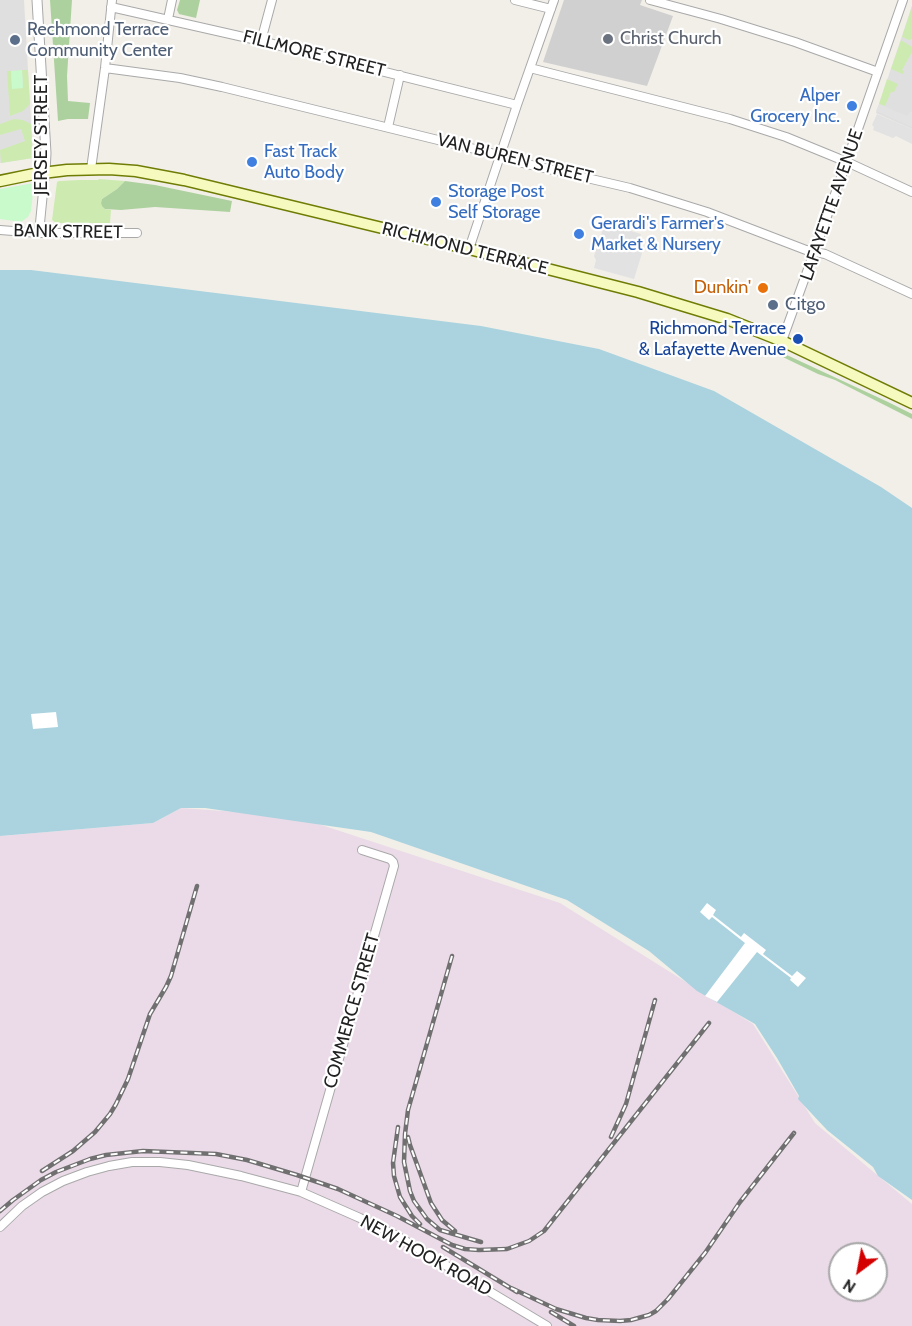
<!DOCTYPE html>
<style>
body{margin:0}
#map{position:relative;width:912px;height:1326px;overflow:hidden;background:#f2efe9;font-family:Cabin,sans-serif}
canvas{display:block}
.north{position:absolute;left:828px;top:1242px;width:60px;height:60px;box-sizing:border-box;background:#fff;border:2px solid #a7a7a7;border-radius:50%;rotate:212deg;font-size:16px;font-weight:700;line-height:24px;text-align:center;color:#222}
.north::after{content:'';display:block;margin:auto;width:21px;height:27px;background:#d40000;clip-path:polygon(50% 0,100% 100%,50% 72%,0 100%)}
</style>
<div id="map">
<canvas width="912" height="1326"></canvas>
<div class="north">N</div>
</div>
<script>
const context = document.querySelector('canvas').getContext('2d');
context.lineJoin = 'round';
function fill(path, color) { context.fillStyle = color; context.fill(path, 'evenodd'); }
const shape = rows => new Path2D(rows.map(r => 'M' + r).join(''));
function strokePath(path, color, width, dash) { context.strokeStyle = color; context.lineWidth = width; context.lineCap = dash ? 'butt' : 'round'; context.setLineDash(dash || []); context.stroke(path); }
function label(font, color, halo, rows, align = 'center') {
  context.font = font + ' Cabin,sans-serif'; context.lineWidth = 4.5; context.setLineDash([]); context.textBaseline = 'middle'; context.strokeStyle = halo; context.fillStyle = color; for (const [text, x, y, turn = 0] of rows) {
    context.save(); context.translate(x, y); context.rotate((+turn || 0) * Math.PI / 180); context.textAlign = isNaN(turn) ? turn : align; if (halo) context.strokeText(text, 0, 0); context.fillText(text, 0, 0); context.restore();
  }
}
fill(shape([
 [0,0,24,0,33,158,0,163],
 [912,6,912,129,876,113]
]), '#e0dfdf');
fill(shape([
 [181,808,294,816,560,903,753,1024,815,1123,912,1204,912,1326,0,1326,0,836,153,823],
 [840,1254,876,1254,876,1290,840,1290]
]), '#ebdbe8');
fill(shape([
 [564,0,642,0,640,5,673,16,647,86,543,62]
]), '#d0d0d0');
fill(shape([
 [912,6,912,39,909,40,902,37],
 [901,40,912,47,912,52,902,70,904,71,903,74,891,69],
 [22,70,28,70,30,104,23,111,10,116,7,71,11,71,12,88,23,88],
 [887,79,898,84,894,92,891,92,885,106,879,104],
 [14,119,23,120,31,124,33,158,1,163,0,150,25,141,21,129,0,135,0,124],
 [99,179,125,181,117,189,102,199,101,203,105,209,111,210,110,223,56,223,52,220,57,182,59,181,79,180,98,180]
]), '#cdebb0');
fill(shape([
 [50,0,72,0,67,76,68,101,90,103,88,119,68,119,58,121],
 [180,0,200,0,196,18,179,14,177,10],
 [125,181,155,185,232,201,230,212,155,207,121,210,105,209,102,206,101,203,102,199,117,189],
 [761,343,888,402,912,414,912,419,835,380,818,374,762,347]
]), '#add19e');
fill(shape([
 [22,70,23,88,12,89,11,71],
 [34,183,31,211,28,217,21,222,0,219,0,189]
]), '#c8facc');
fill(shape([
 [879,104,907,116,910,112,912,112,912,127,876,111],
 [877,114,912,129,912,144,896,136,893,138,873,130,874,127,872,125],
 [605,223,641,234,637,247,641,250,643,250,634,279,594,268,596,260,594,256]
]), '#e2e2e2');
fill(shape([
 [0,270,31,270,481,326,599,349,714,391,881,487,912,508,912,1200,878,1176,873,1167,827,1130,798,1099,799,1096,777,1058,755,1024,697,991,649,951,567,900,371,832,205,808,181,808,153,823,0,836]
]), '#aad3df');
fill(shape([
 [56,712,58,727,33,729,31,714],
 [707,903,716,910,713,915,741,937,744,933,766,950,763,954,792,976,797,971,806,978,798,987,790,980,791,978,757,952,717,1002,705,996,745,943,712,917,709,920,700,912]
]), '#fff');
const minor = shape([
 [515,0,551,9],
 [650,0,721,19,795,42,878,72],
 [111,7,261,41,517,105],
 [168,19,172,0],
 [261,41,272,0],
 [105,68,180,78,222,87,491,153,514,161,630,188,707,212,806,250,825,254,912,294],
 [530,68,730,119,786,137,847,162,912,192],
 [388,127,400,75],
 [91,169,105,68,112,0],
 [0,230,39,233,137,233],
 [39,233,45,172],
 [469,249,517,105,554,0],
 [782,341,843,172,903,0],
 [301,1192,394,866,393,862,390,859,362,850],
 [0,1227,22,1206,42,1192,63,1181,87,1172,109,1166,132,1162,160,1162,188,1165,241,1176,301,1192,360,1218,397,1236,547,1326]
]);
const tertiary = shape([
 [37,0,46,153,45,172]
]);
const secondary = shape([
 [0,181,34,174,67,170,109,169,136,171,184,180,469,249,638,292,727,319,782,341,912,403]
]);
strokePath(minor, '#a9a9a9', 10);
strokePath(tertiary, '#a9a9a9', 11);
strokePath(secondary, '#707d05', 13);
strokePath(minor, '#fff', 8);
strokePath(tertiary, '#fff', 9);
strokePath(secondary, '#f7fabf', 10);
const rail = shape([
 [452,956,408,1110,405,1134,404,1162,410,1191,414,1201,427,1219,440,1230,481,1242],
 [398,1127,393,1163,394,1176,400,1197,412,1216,420,1224],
 [408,1137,410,1145,431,1203,442,1220,455,1231],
 [611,1137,626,1104,655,1000],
 [42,1171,73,1151,95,1132,110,1114,116,1104,128,1079,150,1014,166,987,171,976,197,886],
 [0,1211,13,1200,41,1180,56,1172,90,1159,106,1155,143,1151,216,1154,247,1160,297,1175,338,1189,397,1216,452,1245,465,1249,479,1250,507,1249,529,1241,544,1231,709,1023],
 [443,1247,517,1292],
 [511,1288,556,1309,586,1318,598,1320,620,1321,631,1320,649,1315,656,1311,668,1299,705,1253,740,1202,794,1133],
 [551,1312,574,1326]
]);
strokePath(rail, '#707070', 4.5);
strokePath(rail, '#fff', 2, [7]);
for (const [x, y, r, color] of [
 [608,39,6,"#6b7280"],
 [15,40,6,"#5c6f8a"],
 [852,106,6,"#3f7fe0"],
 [252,162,6,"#3f7fe0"],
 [436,202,6,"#3f7fe0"],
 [579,234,6,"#3f7fe0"],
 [763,288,6,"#e8710a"],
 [773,305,6,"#5c6f8a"],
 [798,339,6,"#1a4fb4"]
]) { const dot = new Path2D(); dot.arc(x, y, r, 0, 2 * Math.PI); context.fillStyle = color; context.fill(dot); strokePath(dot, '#fff', 2); }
label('18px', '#4e5e75', '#fff', [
 ["Rechmond Terrace",27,30],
 ["Community Center",27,51],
 ["Citgo",785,305]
], 'left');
label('18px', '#5b616d', '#fff', [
 ["Christ Church",620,39]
], 'left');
label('18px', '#222', '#fff', [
 ["FILLMORE STREET",314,54,14],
 ["JERSEY STREET",42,135,-90],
 ["VAN BUREN STREET",515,159,14],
 ["LAFAYETTE AVENUE",832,205,-71],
 ["BANK STREET",68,232,1],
 ["RICHMOND TERRACE",465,249,14],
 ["COMMERCE STREET",352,1011,-74],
 ["NEW HOOK ROAD",426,1256,29]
]);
label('18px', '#366cbe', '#fff', [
 ["Alper",840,96,"right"],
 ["Grocery Inc.",840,117,"right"],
 ["Fast Track",264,152],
 ["Auto Body",264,173],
 ["Storage Post",448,192],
 ["Self Storage",448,213],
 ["Gerardi's Farmer's",591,224],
 ["Market & Nursery",591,245]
], 'left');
label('18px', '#c56008', '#fff', [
 ["Dunkin'",751,288]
], 'right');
label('18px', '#164399', '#fff', [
 ["Richmond Terrace",786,329],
 ["& Lafayette Avenue",786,350]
], 'right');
</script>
